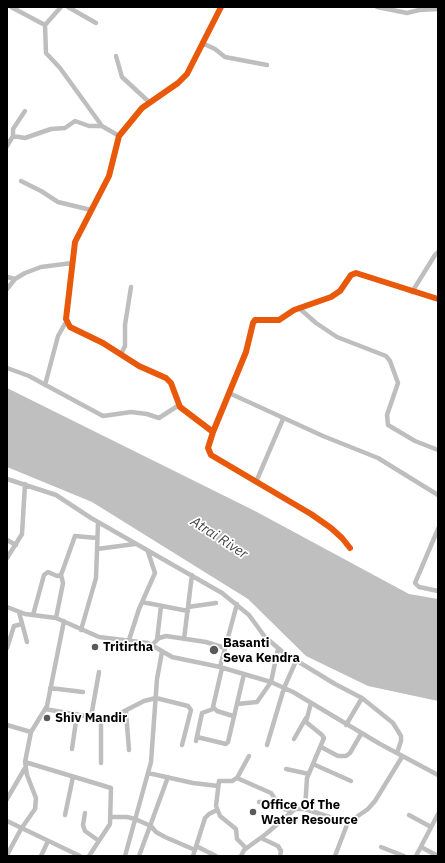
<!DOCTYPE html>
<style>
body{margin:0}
#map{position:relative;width:445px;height:863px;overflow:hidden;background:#fff;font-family:"IBM Plex Sans",sans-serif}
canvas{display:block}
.frame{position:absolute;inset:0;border:8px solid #000;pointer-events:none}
</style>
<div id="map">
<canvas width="445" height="863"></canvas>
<div class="frame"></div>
</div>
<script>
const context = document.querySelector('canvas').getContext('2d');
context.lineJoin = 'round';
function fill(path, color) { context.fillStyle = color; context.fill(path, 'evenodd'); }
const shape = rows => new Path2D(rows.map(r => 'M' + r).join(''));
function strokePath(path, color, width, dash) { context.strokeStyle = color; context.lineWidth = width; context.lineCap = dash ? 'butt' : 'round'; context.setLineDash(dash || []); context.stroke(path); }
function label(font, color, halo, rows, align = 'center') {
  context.font = font + ' "IBM Plex Sans",sans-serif'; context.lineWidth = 3.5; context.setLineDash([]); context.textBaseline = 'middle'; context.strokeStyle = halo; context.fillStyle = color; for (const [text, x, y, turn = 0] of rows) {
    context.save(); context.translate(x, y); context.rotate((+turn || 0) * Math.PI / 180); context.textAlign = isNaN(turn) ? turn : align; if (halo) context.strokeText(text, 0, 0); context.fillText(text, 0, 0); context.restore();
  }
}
fill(shape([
 [7,388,255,511,409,594,438,599,438,701,368,686,306,656,248,599,92,502,7,467]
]), '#bfbfbf');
strokePath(shape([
 [11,7,45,25,46,53,60,68,102,126,119,136],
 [68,7,96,23],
 [377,7,407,13,419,10,438,9],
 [45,25,61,7],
 [202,43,215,49,225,57,267,65],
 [116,56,122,77,149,102],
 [13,136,13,129,25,111],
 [7,146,13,136,25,138,51,129,65,128,75,121,89,126,102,126],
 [21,181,41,191,58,202,91,210],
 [7,277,15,279],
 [7,289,15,279,25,273,41,267,72,263],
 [412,292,435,255,438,252],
 [299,308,316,323,337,337,386,356,390,361,398,383,387,415,388,425,415,441,438,450],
 [121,354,125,346,125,325,131,287],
 [7,368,29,376,103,416,131,412,147,414,159,418,179,405],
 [45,385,58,336,66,322],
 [229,393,323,436,378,458,438,495],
 [213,432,180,407,171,383,166,378,139,366,103,343,70,327,66,319,75,242,109,176,119,136,142,108,178,83,187,74,221,7],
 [7,479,56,495,91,518,222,593,249,615,265,637,284,653,335,684,362,698,393,723,401,736,401,741,397,753],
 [256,482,283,419],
 [438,529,415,583,419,587,438,591],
 [7,540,16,545],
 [350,548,342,538,331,528,311,514,211,455,208,448,213,432,246,352,253,323,255,320,279,320,294,310,331,297,340,291,351,275,356,273,438,299],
 [97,549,135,544],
 [7,558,22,534,25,484],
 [142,602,188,611],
 [7,607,25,614,56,618,99,637,148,643,172,657,220,667,271,682,293,692,380,744,438,775],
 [188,607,216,603],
 [19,612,27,642],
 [33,615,44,575,48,572,57,576,61,575,75,536,97,538],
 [56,618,63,583,61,575],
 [81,630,96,578,98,523],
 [184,639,192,575],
 [129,640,139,609,155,573,148,552],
 [157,640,161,606],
 [153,644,159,638,166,636,206,642,225,648],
 [7,648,14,626,22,624],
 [220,667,237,604],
 [222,668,213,707,217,711,233,716],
 [50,688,83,692],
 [237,704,257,702,271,682,278,649],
 [45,709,107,720,144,701,156,698,188,706,191,710,182,745],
 [126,712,129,750],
 [91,717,99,672],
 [7,725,31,732],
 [346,725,362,698],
 [197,737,226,744,228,742,244,674],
 [294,739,306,718],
 [196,741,202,713,213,709],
 [267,745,284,688,296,661],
 [321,747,338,756,346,756,350,753,361,734],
 [72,749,77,714],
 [25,762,111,788,110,824,89,856],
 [101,763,101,719],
 [313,764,351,781],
 [286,769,309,774],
 [148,773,193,783,218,786],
 [237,778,271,793,278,803],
 [7,799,25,768],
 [259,802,278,803,284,809,292,811],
 [305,809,307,778,324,738,322,735,306,722,311,703],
 [85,813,83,825,85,831,99,841],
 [65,815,73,777],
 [409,815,431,827],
 [110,817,127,817,135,819,151,826,156,832,165,837,195,850],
 [7,821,80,856],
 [261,838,278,846,281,851,280,856],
 [196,846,216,856],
 [381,847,404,856],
 [421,847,438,856],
 [246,848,237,839,236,829,220,816,216,806,219,781,232,781,237,778,249,756],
 [7,855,21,829,35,809,36,798,27,775,25,762,31,732,47,706,64,621],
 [41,856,48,841],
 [125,856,151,762,157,679,162,652],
 [139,856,168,777],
 [193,856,205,818,209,814,217,810],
 [241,856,244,850,266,834,295,809,305,809,345,822,348,822,355,818,368,809,375,801,402,757],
 [335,856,348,822],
 [416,856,438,814]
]), '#bebebe', 4.5);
strokePath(shape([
 [213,432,180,407,171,383,166,378,139,366,103,343,70,327,66,319,75,242,109,176,119,136,142,108,178,83,187,74,221,7],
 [350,548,342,538,331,528,311,514,211,455,208,448,213,432,246,352,253,323,255,320,279,320,294,310,331,297,340,291,351,275,356,273,438,299]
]), '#e8590c', 6);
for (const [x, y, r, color] of [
 [95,647,4,"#595959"],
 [214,650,5,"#595959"],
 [47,718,4,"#595959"],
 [253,812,4,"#595959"]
]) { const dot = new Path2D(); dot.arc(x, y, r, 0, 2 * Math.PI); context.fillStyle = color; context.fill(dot); strokePath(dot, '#fff', 1.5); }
label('bold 13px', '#000', '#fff', [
 ["Basanti",223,643],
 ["Seva Kendra",223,658],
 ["Tritirtha",103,647],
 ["Shiv Mandir",55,718],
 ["Office Of The",261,805],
 ["Water Resource",261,820]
], 'left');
label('italic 14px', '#444', '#fff', [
 ["Atrai River",219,538,33]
]);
</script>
